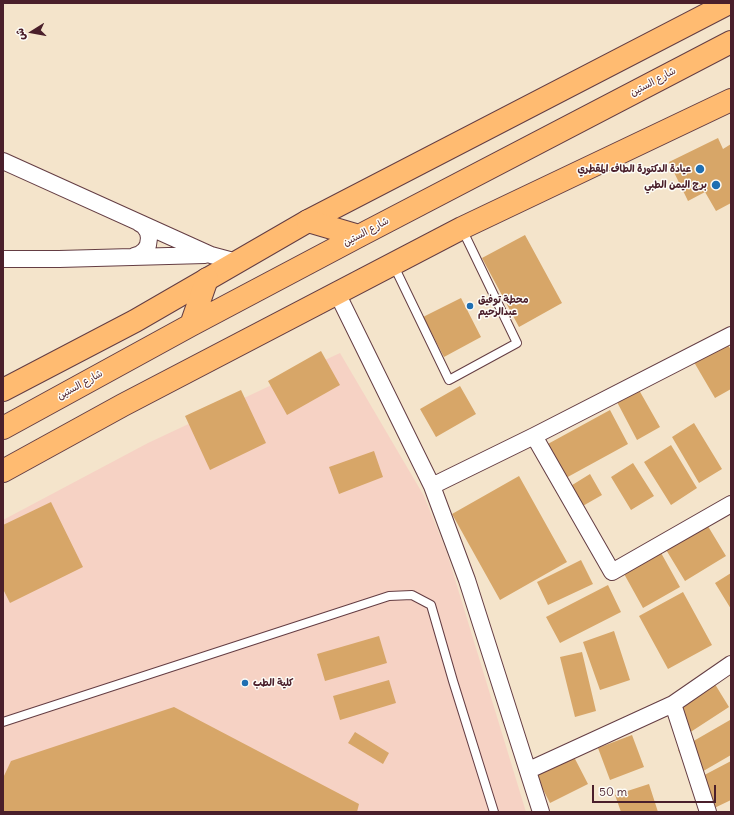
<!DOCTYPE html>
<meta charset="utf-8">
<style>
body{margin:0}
#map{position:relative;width:734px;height:815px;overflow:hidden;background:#f4e4cb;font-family:Delius,"Playpen Sans Arabic",sans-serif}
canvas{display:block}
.frame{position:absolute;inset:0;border:4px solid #4a1f2b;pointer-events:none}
.north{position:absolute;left:12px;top:12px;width:40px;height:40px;-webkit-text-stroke:3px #fdfcf7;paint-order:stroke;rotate:259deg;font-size:11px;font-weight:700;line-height:16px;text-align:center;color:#4a1f2b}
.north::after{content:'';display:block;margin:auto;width:14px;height:18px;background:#4a1f2b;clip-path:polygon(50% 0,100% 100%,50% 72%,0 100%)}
.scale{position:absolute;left:592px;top:785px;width:124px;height:18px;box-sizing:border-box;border:2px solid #4a1f2b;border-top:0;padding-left:5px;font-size:12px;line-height:14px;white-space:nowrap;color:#4a1f2b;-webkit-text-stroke:3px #fdfcf7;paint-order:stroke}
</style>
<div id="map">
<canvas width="734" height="815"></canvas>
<div class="frame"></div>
<div class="north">ش</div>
<div class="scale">50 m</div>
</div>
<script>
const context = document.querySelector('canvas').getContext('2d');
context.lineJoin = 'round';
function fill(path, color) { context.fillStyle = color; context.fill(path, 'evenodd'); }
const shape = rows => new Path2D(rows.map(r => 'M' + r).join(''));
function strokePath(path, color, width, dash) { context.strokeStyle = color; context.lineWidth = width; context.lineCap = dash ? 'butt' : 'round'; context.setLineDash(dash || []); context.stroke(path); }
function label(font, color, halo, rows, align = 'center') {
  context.font = font + ' Delius,"Playpen Sans Arabic",sans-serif'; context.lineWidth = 3; context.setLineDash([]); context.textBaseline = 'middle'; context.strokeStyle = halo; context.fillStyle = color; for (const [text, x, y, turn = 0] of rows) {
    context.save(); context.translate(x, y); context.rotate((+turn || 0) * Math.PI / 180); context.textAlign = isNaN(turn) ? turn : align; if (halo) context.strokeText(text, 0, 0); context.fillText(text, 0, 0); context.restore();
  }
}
fill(shape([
 [340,353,424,496,447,553,526,812,3,812,3,520,148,443]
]), '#f6d2c4');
fill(shape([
 [718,138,723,149,731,144,731,203,716,211,705,192,688,201,669,162],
 [525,235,562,303,519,327,482,258],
 [461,298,481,337,444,357,423,317],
 [724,338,731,350,731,389,715,398,691,357],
 [321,351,340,385,287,415,268,381],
 [460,386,476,414,436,437,420,409],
 [241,390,266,443,210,470,185,416],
 [639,390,660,427,637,440,617,402],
 [610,410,628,444,564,479,546,445],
 [694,423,722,469,699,483,672,437],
 [671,445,697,488,671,505,644,462],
 [374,451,383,477,339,494,329,467],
 [633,463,654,496,631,510,611,477],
 [590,474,602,495,581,507,569,487],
 [519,476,567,562,500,600,452,514],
 [51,502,83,567,10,603,3,589,3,525],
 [706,523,726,556,685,581,665,548],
 [660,551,680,587,643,608,623,572],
 [581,560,593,584,548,605,537,582],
 [731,573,731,609,715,583],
 [608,585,621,612,560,643,546,617],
 [683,592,712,645,668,669,639,616],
 [614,631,630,680,600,690,583,642],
 [379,636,387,663,325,681,317,654],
 [582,652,596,711,575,717,560,657],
 [389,680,396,703,340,720,333,696],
 [713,681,729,707,689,733,680,702],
 [174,707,359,804,357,812,3,812,3,778,11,761],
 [730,720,731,755,693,777,678,750],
 [355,732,389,753,383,764,348,743],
 [632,735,644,767,610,780,598,748],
 [573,755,588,784,550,803,535,774],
 [731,761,731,800,708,811,693,781],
 [649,784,658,812,621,812,615,795]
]), '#d7a668');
const service = shape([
 [393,264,449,380,517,343,462,229],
 [3,722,389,596,412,595,431,605,453,681,494,812]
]);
const minor = shape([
 [3,161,211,255,237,262],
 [134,256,140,254,145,250,148,245,149,238,148,232,144,226,139,223],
 [3,259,59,259,205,255],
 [337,293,432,486,467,580,541,812],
 [534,436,612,572,731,504],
 [432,486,534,436,731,335],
 [673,704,708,812],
 [529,770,673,704,731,664]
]);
const primary = shape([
 [3,390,135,321,308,221,729,3]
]);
const trunk = shape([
 [308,221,359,236],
 [191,325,207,279],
 [3,428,191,325,359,236,731,42],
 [3,471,123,405,462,228,731,100]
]);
strokePath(service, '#643d43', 10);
strokePath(minor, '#643d43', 18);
strokePath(primary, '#643d43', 24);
strokePath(trunk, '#643d43', 24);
strokePath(service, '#fff', 8);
strokePath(minor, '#fff', 16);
strokePath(primary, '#ffbb71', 22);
strokePath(trunk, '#ffbb71', 22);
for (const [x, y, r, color] of [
 [700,169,5,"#1f6fb2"],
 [716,185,5,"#1f6fb2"],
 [470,306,4,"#1f6fb2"],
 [245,683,4,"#1f6fb2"]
]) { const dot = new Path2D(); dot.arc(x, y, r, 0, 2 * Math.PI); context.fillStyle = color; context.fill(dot); strokePath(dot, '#fdfcf7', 1.5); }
label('10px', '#4a1f2b', '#fdfcf7', [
 ["شارع الستين",653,82,-28],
 ["شارع الستين",366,232,-28],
 ["شارع الستين",80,385,-29]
]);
label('bold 10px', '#4a1f2b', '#fdfcf7', [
 ["عيادة الدكتورة الطاف المقطري",691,169],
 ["برج اليمن الطبي",707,185],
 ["محطة توفيق",478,300,"left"],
 ["عبدالرحيم",478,312,"left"],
 ["كلية الطب",253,683,"left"]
], 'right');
</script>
